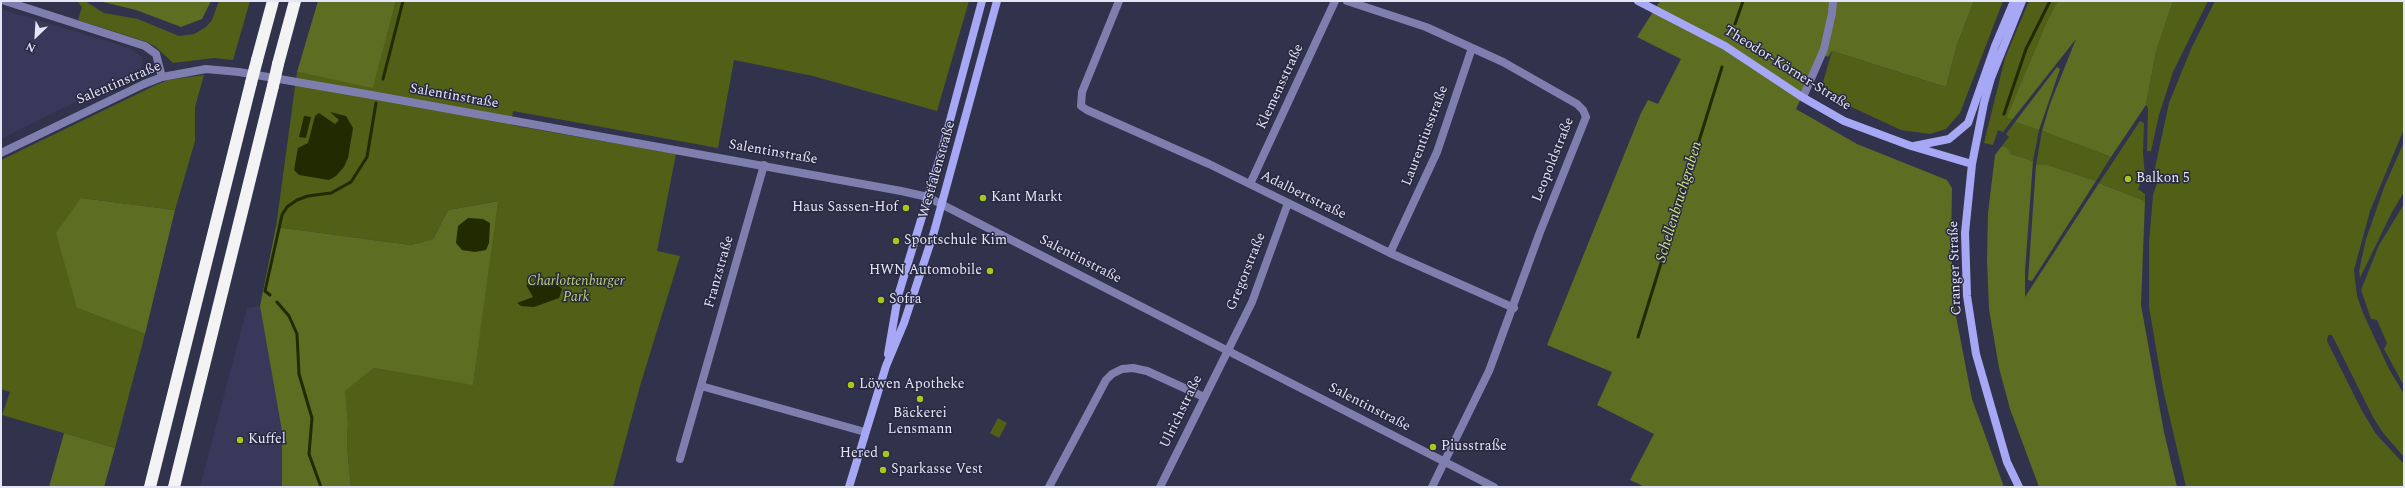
<!DOCTYPE html>
<meta charset="utf-8">
<style>
body{margin:0}
#map{position:relative;width:2405px;height:488px;overflow:hidden;background:#31324c;font-family:Spectral,serif}
canvas{display:block}
.frame{position:absolute;inset:0;border:2px solid #e4e5f7;pointer-events:none}
.north{position:absolute;left:16px;top:16px;width:40px;height:40px;-webkit-text-stroke:3px #282841;paint-order:stroke;rotate:205deg;font-size:11px;font-weight:700;line-height:16px;text-align:center;color:#e4e5f7}
.north::after{content:'';display:block;margin:auto;width:14px;height:18px;background:#e4e5f7;clip-path:polygon(50% 0,100% 100%,50% 72%,0 100%)}
</style>
<div id="map">
<canvas width="2405" height="488"></canvas>
<div class="frame"></div>
<div class="north">N</div>
</div>
<script>
const context = document.querySelector('canvas').getContext('2d');
context.lineJoin = 'round';
function fill(path, color) { context.fillStyle = color; context.fill(path, 'evenodd'); }
const shape = rows => new Path2D(rows.map(r => 'M' + r).join(''));
function strokePath(path, color, width, dash) { context.strokeStyle = color; context.lineWidth = width; context.lineCap = dash ? 'butt' : 'round'; context.setLineDash(dash || []); context.stroke(path); }
function label(font, color, halo, rows, align = 'center') {
  context.font = font + ' Spectral,serif'; context.lineWidth = 3; context.setLineDash([]); context.textBaseline = 'middle'; context.strokeStyle = halo; context.fillStyle = color; for (const [text, x, y, turn = 0] of rows) {
    context.save(); context.translate(x, y); context.rotate((+turn || 0) * Math.PI / 180); context.textAlign = isNaN(turn) ? turn : align; if (halo) context.strokeText(text, 0, 0); context.fillText(text, 0, 0); context.restore();
  }
}
fill(shape([
 [1,9,130,48,142,57,142,67,137,74,132,74,1,139],
 [260,306,282,431,282,487,200,487,247,308]
]), '#38395a');
fill(shape([
 [77,1,85,1,104,13,138,19,179,36,194,34,206,27,212,20,219,1,250,1,233,60,214,58,173,63,156,47,147,42,78,20,82,7],
 [396,1,969,1,937,111,813,76,734,60,718,148,513,111,511,125,676,154,657,251,680,256,640,386,613,487,351,487,347,446,348,423,344,391,374,368,473,384,497,201,448,210,433,239,411,245,276,227,297,72,373,87],
 [1974,1,2003,1,1960,113,1946,129,1930,134,1901,130,1832,98,1821,89,1832,51,1946,87,1957,45],
 [2029,1,2061,1,2008,117,2012,120,2003,132,1998,130,1993,145,1984,143,2005,58],
 [2173,1,2208,1,2173,72,2159,115,2151,151,2147,151,2148,108,2146,105,2156,52],
 [2215,1,2404,1,2404,129,2370,211,2354,270,2357,296,2363,313,2389,369,2404,394,2404,457,2384,434,2374,419,2332,335,2328,335,2327,341,2361,409,2376,434,2404,464,2404,487,2186,487,2163,389,2149,307,2149,243,2153,195,2157,183,2152,182,2169,103,2191,49],
 [204,75,195,107,195,141,175,210,81,198,77,308,145,334,115,448,2,415,10,392,1,389,1,160,156,85,168,80],
 [2140,121,2144,123,2143,153,2145,176,2145,180,2142,179,2138,189,2145,194,2145,201,2099,183],
 [2015,122,2039,130,2033,161,2011,154,2006,148,2001,147,2009,137,2006,134],
 [2042,131,2111,157,2096,181,2048,165,2036,165],
 [2404,142,2404,192,2391,214,2360,278,2359,271,2366,239,2385,185],
 [2404,204,2404,386,2384,349,2387,343,2377,320,2371,319,2361,290,2379,245],
 [998,418,1007,423,999,438,990,433]
]), '#515f17');
fill(shape([
 [99,1,211,1,202,19,181,27,136,10],
 [318,1,396,1,373,88,297,72],
 [1660,1,1974,1,1957,45,1946,87,1832,51,1828,57,1822,54,1796,109,1857,144,1947,180,1952,188,1951,248,1955,311,1972,399,2004,487,1645,487,1630,480,1654,434,1597,405,1612,372,1547,345,1641,113,1648,100,1658,104,1681,59,1637,37],
 [2058,1,2173,1,2156,52,2146,105,2111,157,2042,131,2050,104,2076,39,2012,120,2007,117,2047,22],
 [2057,67,2060,69,2039,130,2015,122],
 [2001,147,2006,147,2011,154,2033,161,2025,271,2025,297,2099,183,2145,201,2141,305,2164,432,2177,487,2039,487,2010,409,1999,368,1989,309,1987,260,1988,213,1995,155],
 [2036,165,2048,165,2096,181,2032,281,2028,280],
 [81,198,175,210,145,334,77,308,56,233],
 [498,201,473,385,374,368,345,391,348,423,347,446,351,487,282,487,282,431,260,306,276,227,411,245,433,239,448,210],
 [64,433,115,448,104,487,49,487]
]), '#5d6d21');
fill(shape([
 [330,112,346,116,353,128,348,158,344,167,336,176,329,180,299,175,294,170,298,148,308,143,315,116,319,113,335,124,339,120],
 [304,116,311,117,306,138,299,137],
 [468,218,483,219,490,223,489,243,486,250,475,252,462,250,456,243,458,226],
 [554,281,562,289,559,298,534,307,521,306,517,303,533,297,526,285]
]), '#222a02');
strokePath(shape([
 [1735,24,1743,1],
 [383,79,403,1],
 [2004,114,2026,49,2050,1],
 [270,295,265,291,282,215,287,207,297,200,308,196,331,193,351,182,367,157,376,103],
 [277,302,289,316,297,334,299,374,312,418,309,454,321,487],
 [1638,337,1722,67]
]), '#222a02', 3);
strokePath(shape([
 [5,1,145,46,156,54,162,77],
 [1119,1,1082,92,1081,106,1087,110,1209,164,1390,253,1514,308],
 [1347,1,1426,27,1503,62,1577,104,1583,110,1586,117,1540,232,1489,371,1432,487],
 [1803,97,1824,49,1832,13,1833,1],
 [1250,184,1335,1],
 [1390,253,1437,152,1472,48],
 [701,386,865,432],
 [680,459,764,165],
 [1049,487,1106,380,1112,374,1122,369,1133,368,1147,371,1204,397],
 [1160,487,1252,302,1288,203]
]), '#7e7faf', 8);
strokePath(shape([
 [1,153,144,84,162,77,206,69,239,72,366,94,901,191,928,197,941,204,1494,487]
]), '#7e7faf', 8);
strokePath(shape([
 [1638,1,1725,46,1802,97,1844,121,1911,146,1972,164],
 [1914,146,1949,139,1968,123,1995,46,2014,1],
 [888,354,898,296,941,154,982,1],
 [849,487,886,366,904,323,934,232,997,1],
 [2019,487,2007,462,1976,354,1967,296,1965,233,1972,164,1984,103,1991,78,2022,1]
]), '#a7a8f5', 8);
strokePath(shape([
 [257,60,273,1],
 [278,64,295,1],
 [150,487,251,83],
 [174,487,273,86]
]), '#f3f3f3', 12);
strokePath(shape([
 [251,83,257,60],
 [273,86,278,64]
]), '#f3f3f3', 12);
for (const [x, y, r, color] of [
 [2128,179,4,"#a9c71b"],
 [983,198,4,"#a9c71b"],
 [906,208,4,"#a9c71b"],
 [896,241,4,"#a9c71b"],
 [990,271,4,"#a9c71b"],
 [881,300,4,"#a9c71b"],
 [851,385,4,"#a9c71b"],
 [920,399,4,"#a9c71b"],
 [240,440,4,"#a9c71b"],
 [1433,447,4,"#a9c71b"],
 [886,454,4,"#a9c71b"],
 [883,470,4,"#a9c71b"]
]) { const dot = new Path2D(); dot.arc(x, y, r, 0, 2 * Math.PI); context.fillStyle = color; context.fill(dot); strokePath(dot, '#282841', 1.5); }
label('14px', '#e4e5f7', '#282841', [
 ["Theodor-Körner-Straße",1787,69,32],
 ["Salentinstraße",119,84,-23],
 ["Klemensstraße",1281,87,-65],
 ["Salentinstraße",454,97,10],
 ["Laurentiusstraße",1426,136,-69],
 ["Salentinstraße",773,153,10],
 ["Leopoldstraße",1554,160,-68],
 ["Westfalenstraße",938,170,-74],
 ["Adalbertstraße",1303,196,26],
 ["Salentinstraße",1080,260,27],
 ["Cranger Straße",1956,268,-92],
 ["Franzstraße",720,272,-74],
 ["Gregorstraße",1247,272,-68],
 ["Salentinstraße",1369,408,27],
 ["Ulrichstraße",1182,412,-64]
]);
label('14px', '#e4e5f7', '#282841', [
 ["Balkon 5",2136,179],
 ["Kant Markt",991,198],
 ["Haus Sassen-Hof",898,208,"right"],
 ["Sportschule Kim",904,241],
 ["HWN Automobile",982,271,"right"],
 ["Sofra",889,300],
 ["Löwen Apotheke",859,385],
 ["Bäckerei",920,414,"center"],
 ["Lensmann",920,430,"center"],
 ["Kuffel",248,440],
 ["Piusstraße",1441,447],
 ["Hered",878,454,"right"],
 ["Sparkasse Vest",891,470]
], 'left');
label('italic 14px', '#bbd36d', '#282841', [
 ["Charlottenburger",576,282],
 ["Park",576,298]
]);
label('italic 15px', '#cfe881', '#282841', [
 ["Schellenbruchgraben",1680,202,-73]
]);
</script>
